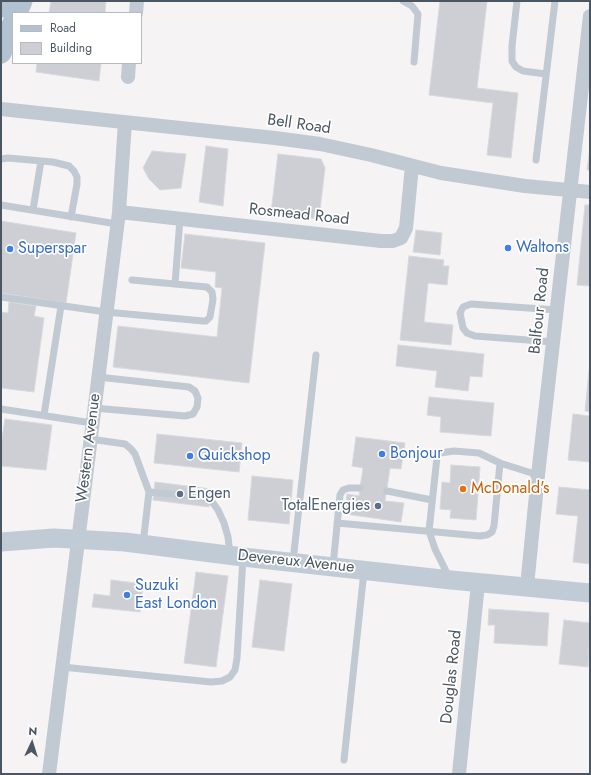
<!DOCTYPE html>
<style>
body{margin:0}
#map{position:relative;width:591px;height:775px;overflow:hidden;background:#f5f3f3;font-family:Jost,sans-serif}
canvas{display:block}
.frame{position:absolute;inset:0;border:2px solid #4a5661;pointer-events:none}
.legend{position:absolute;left:12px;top:12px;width:130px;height:52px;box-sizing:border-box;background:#fff;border:1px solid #b7bbc0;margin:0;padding:5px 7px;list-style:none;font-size:12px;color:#4a5661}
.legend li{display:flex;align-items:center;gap:8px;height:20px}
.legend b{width:20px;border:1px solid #b7bbc0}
.north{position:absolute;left:12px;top:723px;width:40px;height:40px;-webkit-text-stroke:3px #fff;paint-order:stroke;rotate:4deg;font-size:11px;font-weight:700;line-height:16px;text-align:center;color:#4a5661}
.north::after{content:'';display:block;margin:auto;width:14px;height:18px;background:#4a5661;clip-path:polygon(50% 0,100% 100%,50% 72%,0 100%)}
</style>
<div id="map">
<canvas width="591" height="775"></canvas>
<div class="frame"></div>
<ul class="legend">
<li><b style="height:5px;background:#b3c2d1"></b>Road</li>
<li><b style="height:11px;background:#cdcfd5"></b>Building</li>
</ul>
<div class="north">N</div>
</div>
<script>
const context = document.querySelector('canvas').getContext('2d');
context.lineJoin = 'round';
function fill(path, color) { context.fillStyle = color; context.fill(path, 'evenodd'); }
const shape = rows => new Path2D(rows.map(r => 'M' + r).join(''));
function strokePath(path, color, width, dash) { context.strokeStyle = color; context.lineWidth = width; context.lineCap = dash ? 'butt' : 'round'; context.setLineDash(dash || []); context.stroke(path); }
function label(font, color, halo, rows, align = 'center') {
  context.font = font + ' Jost,sans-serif'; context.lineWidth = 3.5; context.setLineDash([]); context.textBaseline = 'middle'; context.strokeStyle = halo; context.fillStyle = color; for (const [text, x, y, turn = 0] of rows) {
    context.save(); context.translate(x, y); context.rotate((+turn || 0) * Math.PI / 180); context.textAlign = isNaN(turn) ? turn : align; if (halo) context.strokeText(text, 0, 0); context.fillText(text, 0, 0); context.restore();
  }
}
const building = shape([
 [51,1,106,1,105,13,49,13,51,1],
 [440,1,487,1,477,88,518,93,511,158,487,155,493,103,429,95,440,1],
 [37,63,101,63,99,81,36,72,37,63],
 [206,146,228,149,223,206,199,202,206,146],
 [590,148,590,170,587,170,590,148],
 [152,151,186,154,181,188,160,190,149,179,143,168,152,151],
 [278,154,321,159,325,168,319,219,271,213,278,154],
 [585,205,590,205,590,286,577,285,585,205],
 [1,221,76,233,66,303,1,293,1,221],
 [416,230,442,233,440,255,413,252,416,230],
 [185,234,265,243,249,383,113,367,118,326,217,337,222,288,215,287,216,272,181,268,185,234],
 [409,256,444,260,443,266,449,266,447,285,428,283,424,322,453,325,451,345,400,340,409,256],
 [9,302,36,306,34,316,44,318,34,392,1,388,1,312,8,313,9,302],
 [398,345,484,354,482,377,470,376,468,391,435,387,437,371,396,366,398,345],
 [590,361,590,412,585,411,590,361],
 [429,397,494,403,491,436,440,432,441,417,427,415,429,397],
 [573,414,590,416,590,462,568,460,573,414],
 [5,419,52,425,46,470,1,466,1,445,5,419],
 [157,434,242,443,239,472,154,463,157,434],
 [356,437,405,443,401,469,390,468,385,501,404,503,401,522,345,514,347,494,359,496,360,488,363,468,352,466,356,437],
 [451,465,480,467,476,520,450,518,451,510,440,509,442,482,450,483,451,465],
 [252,476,293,480,289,524,248,520,252,476],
 [155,482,211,489,209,507,153,500,155,482],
 [559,487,590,490,590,564,573,562,578,516,556,514,559,487],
 [196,572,228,576,216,667,184,663,196,572],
 [111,580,143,584,140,612,92,607,94,594,110,596,111,580],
 [260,580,292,584,284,651,252,647,260,580],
 [489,609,549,613,547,646,494,643,495,625,488,625,489,609],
 [564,620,590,623,588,667,559,664,564,620]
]);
fill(building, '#cdcfd5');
strokePath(building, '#d7d9de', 1);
strokePath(shape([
 [403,1,412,6,418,14,414,62],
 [517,1,512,46,512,61,516,67,523,71,546,74],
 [1,159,8,158,53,162,69,166,74,171,77,177,77,184,71,217],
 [536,160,555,1],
 [1,205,117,224],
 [33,210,41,161],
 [175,284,180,219],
 [1,297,106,312,203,321,206,321,210,317,213,299,212,292,207,287,132,280],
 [554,342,475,336,467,333,463,328,460,313,463,307,471,304,557,310],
 [94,408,185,416,193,414,197,407,198,398,195,391,189,387,98,377],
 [1,409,92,423],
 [44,415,61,306],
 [90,439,125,444,131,449,135,454,149,492,143,544],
 [387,491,432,500],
 [149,492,202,497,213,503,218,510,224,523,228,537,230,555],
 [337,523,480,536,487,535,492,532,494,526,500,463],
 [293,561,316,355],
 [333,566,340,495,343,490,349,488,360,488],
 [449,577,435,549,429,531,437,457,440,453,454,451,479,453,500,463,538,475],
 [62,667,211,682,222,681,230,677,235,670,237,658,243,558],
 [344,760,364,571]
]), '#c1cad2', 7);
strokePath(shape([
 [136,13,137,1],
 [128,77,129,63],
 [1,109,275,138,320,144,371,155,441,173,525,186,590,192],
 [119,212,381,241,393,241,401,238,406,228,412,166],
 [527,586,538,475,590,16],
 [49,774,119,212,125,122],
 [459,774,478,583]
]), '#c1cad2', 14);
strokePath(shape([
 [1,542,54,538,125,542,243,557,451,580,590,593]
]), '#c1cbd6', 19);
strokePath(shape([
 [1,7,4,1],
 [17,13,22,1],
 [1,53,13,23]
]), '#b3c2d1', 21);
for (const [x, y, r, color] of [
 [508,248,4,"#3f7fe0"],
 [10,249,4,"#3f7fe0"],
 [382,454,4,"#3f7fe0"],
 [190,456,4,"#3f7fe0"],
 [463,489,4,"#e8710a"],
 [180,494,4,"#5c6f8a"],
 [378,506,4,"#5c6f8a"],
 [127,595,4,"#3f7fe0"]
]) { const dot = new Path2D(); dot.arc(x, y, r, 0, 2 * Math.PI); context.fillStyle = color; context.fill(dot); strokePath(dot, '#fff', 1.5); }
label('16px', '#4a5661', '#fff', [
 ["Bell Road",299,125,8],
 ["Rosmead Road",299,215,6],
 ["Balfour Road",540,311,-84],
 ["Western Avenue",89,448,-83],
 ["Devereux Avenue",296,562,6],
 ["Douglas Road",452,677,-84]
]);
label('16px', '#366cbe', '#fff', [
 ["Waltons",516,248],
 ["Superspar",18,249],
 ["Bonjour",390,454],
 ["Quickshop",198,456],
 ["Suzuki",135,586],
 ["East London",135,604]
], 'left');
label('16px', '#c56008', '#fff', [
 ["McDonald's",471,489]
], 'left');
label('16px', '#4e5e75', '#fff', [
 ["Engen",188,494],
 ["TotalEnergies",370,506,"right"]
], 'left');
</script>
